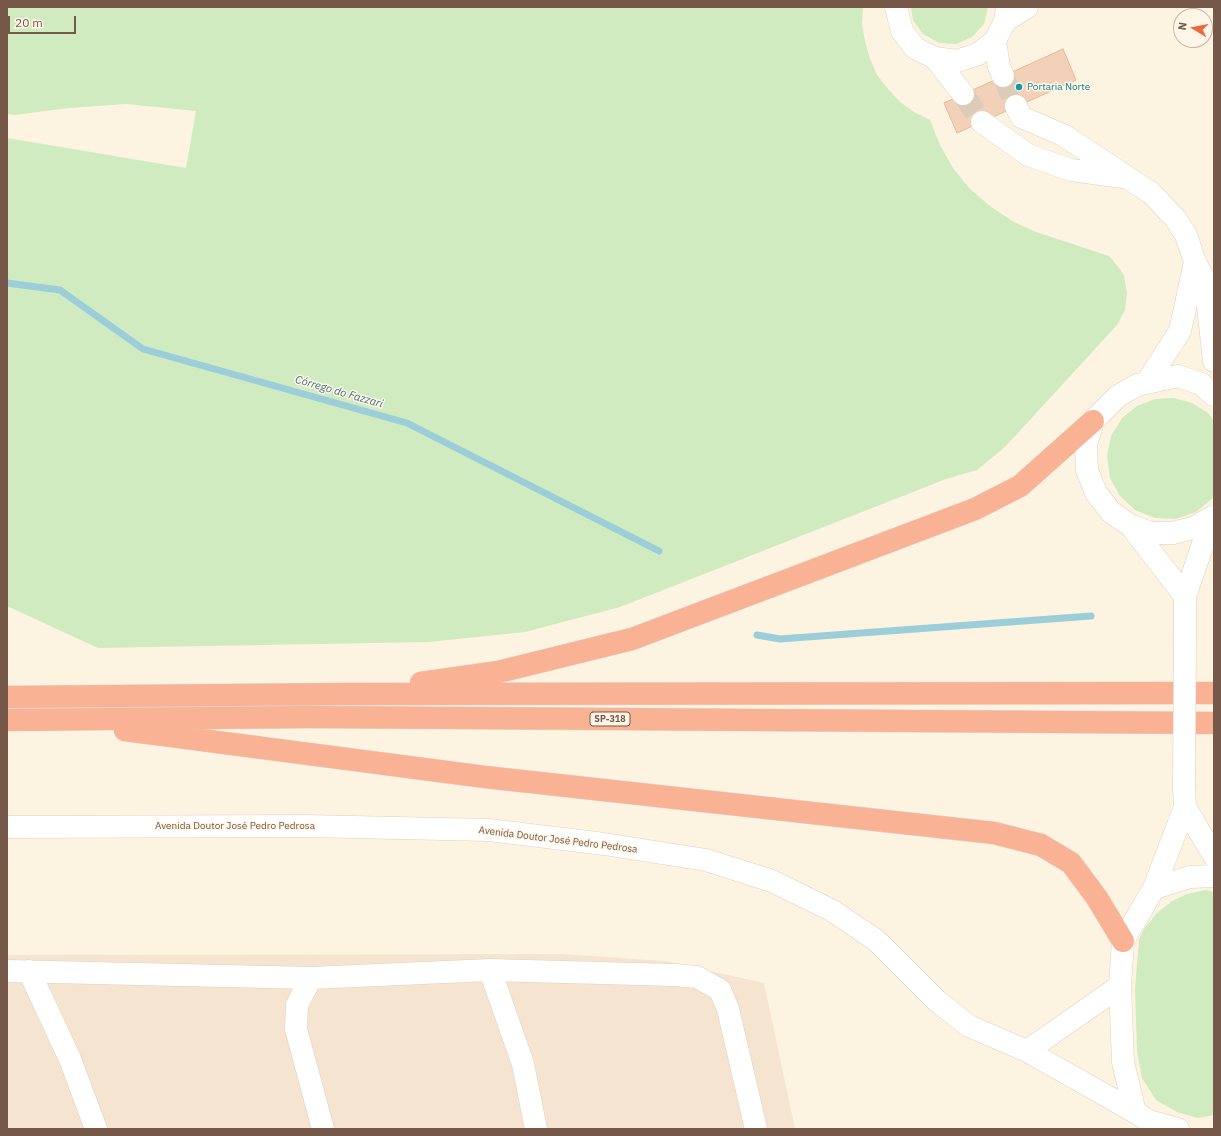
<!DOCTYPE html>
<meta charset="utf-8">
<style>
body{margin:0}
#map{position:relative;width:1221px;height:1136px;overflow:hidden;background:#fdf3e1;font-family:"IBM Plex Sans",sans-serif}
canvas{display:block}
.frame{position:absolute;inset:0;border:8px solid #755847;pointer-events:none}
.north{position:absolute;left:1173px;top:8px;width:40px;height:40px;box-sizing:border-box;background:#fff6e8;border:1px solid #c8b7a8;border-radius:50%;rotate:280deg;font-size:11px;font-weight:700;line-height:16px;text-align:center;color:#755847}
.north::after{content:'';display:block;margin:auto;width:14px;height:18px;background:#eb6b41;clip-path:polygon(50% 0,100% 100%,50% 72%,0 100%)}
.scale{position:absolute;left:8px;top:16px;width:68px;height:18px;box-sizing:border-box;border:2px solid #755847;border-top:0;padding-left:5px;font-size:12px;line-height:14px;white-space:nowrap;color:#755847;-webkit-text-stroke:3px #fff6e8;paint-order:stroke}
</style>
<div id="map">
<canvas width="1221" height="1136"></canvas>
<div class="frame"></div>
<div class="north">N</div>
<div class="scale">20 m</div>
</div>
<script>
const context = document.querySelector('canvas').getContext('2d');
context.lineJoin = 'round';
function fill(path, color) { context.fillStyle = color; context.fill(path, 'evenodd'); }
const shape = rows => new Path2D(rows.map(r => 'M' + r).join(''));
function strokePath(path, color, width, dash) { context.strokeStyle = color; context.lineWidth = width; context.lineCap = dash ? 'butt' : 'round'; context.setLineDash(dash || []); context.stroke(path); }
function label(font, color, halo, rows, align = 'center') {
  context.font = font + ' "IBM Plex Sans",sans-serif'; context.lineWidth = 3; context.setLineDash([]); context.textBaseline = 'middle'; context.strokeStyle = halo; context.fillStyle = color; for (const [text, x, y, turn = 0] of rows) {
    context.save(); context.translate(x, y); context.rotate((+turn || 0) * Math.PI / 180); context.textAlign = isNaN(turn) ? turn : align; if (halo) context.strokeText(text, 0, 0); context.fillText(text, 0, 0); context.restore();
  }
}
fill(shape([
 [562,954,664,961,764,983,795,1129,7,1129,7,955]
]), '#f5e4cf');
fill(shape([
 [7,7,863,7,862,24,865,41,870,59,877,75,888,89,900,102,914,112,930,120,940,145,953,168,970,189,990,206,1012,221,1036,232,1109,256,1120,269,1124,276,1127,293,1125,310,1117,325,1005,447,977,470,946,479,620,607,525,632,428,642,98,648,7,606,7,138,186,168,196,111,126,104,69,108,14,115,7,114],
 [911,7,988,7,984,24,972,37,956,44,939,43,923,34,913,20],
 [1174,398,1192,403,1208,413,1214,421,1214,497,1196,512,1176,519,1155,518,1135,510,1120,496,1110,478,1107,456,1111,436,1122,418,1137,406,1155,399],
 [1206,890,1214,892,1214,1115,1198,1118,1177,1112,1156,1100,1142,1078,1137,1051,1135,989,1139,940,1144,929,1157,913,1172,901,1187,894]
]), '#d0ebbf');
strokePath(shape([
 [7,283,60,290,143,349,407,423,659,551],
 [757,635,780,639,1091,616]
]), '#9bced9', 7);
const building = shape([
 [1063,49,1076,80,957,133,944,103,1063,49]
]);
fill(building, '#f3d1b8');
strokePath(building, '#e6b797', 1);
strokePath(shape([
 [1003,76,1016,106],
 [963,94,982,122]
]), '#dbccba', 22, [22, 11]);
const minor = shape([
 [896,7,902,31,915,48,935,58,957,61,978,54,995,41,1005,21,1007,7],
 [1005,21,1027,7],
 [995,41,999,67,1003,76],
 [935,58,963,94],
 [1016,106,1021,117,1063,135,1151,193,1175,218,1186,235,1195,262,1205,280,1214,361],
 [982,122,1028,155,1071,170,1123,177],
 [1147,382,1180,331,1195,262],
 [1214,395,1201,384,1178,376,1137,385,1118,396,1093,421,1086,445,1087,470,1096,493,1111,512,1131,526,1151,533,1173,533,1193,528,1214,516],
 [1131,526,1185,596],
 [1185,636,1185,596,1212,518],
 [1185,807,1214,856],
 [7,827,306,826,489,830,604,844,706,860,772,881,833,911,877,941,937,1001,969,1026,1027,1051,1135,1112],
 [1154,888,1185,807,1184,787],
 [490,970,523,1064,536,1129],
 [7,971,311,978,490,970,675,975,697,977,720,990,728,1009,756,1129],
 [29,971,70,1059,96,1129],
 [311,978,297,1005,296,1029,323,1129],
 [1027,1051,1120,986],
 [1178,1129,1149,1121,1135,1112,1123,1062,1120,986,1123,941,1154,888,1190,877,1214,876]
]);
const highway = shape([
 [421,683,498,672,632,639,975,509,1020,486,1093,421],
 [7,697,342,694,1214,693],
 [7,720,309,717,1214,723],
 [125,730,485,777,994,833,1041,845,1071,863,1097,898,1123,941]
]);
strokePath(minor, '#e1cfbd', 23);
strokePath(highway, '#ded7d3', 23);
strokePath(minor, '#fff', 22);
strokePath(highway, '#fab295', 22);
const minorBridge = shape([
 [1184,787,1185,636]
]);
strokePath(minorBridge, '#e1cfbd', 23, []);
strokePath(minorBridge, '#fff', 22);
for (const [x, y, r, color] of [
 [1019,87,4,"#0f9aa8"]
]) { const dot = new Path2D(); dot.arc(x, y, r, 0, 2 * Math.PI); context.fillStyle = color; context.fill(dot); strokePath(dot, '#fff6e8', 1.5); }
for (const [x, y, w] of [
 [610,719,40]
]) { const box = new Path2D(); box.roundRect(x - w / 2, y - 7, w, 14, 3); context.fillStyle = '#fff6e8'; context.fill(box); strokePath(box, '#755847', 1); }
label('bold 9px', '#755847', null, [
 ["SP-318",610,719]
]);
label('10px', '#0d838f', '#fff6e8', [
 ["Portaria Norte",1027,87]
], 'left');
label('10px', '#755847', '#fff6e8', [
 ["Avenida Doutor José Pedro Pedrosa",235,826],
 ["Avenida Doutor José Pedro Pedrosa",558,840,7]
]);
label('italic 11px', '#3d7582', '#fff6e8', [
 ["Córrego do Fazzari",339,392,16]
]);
</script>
